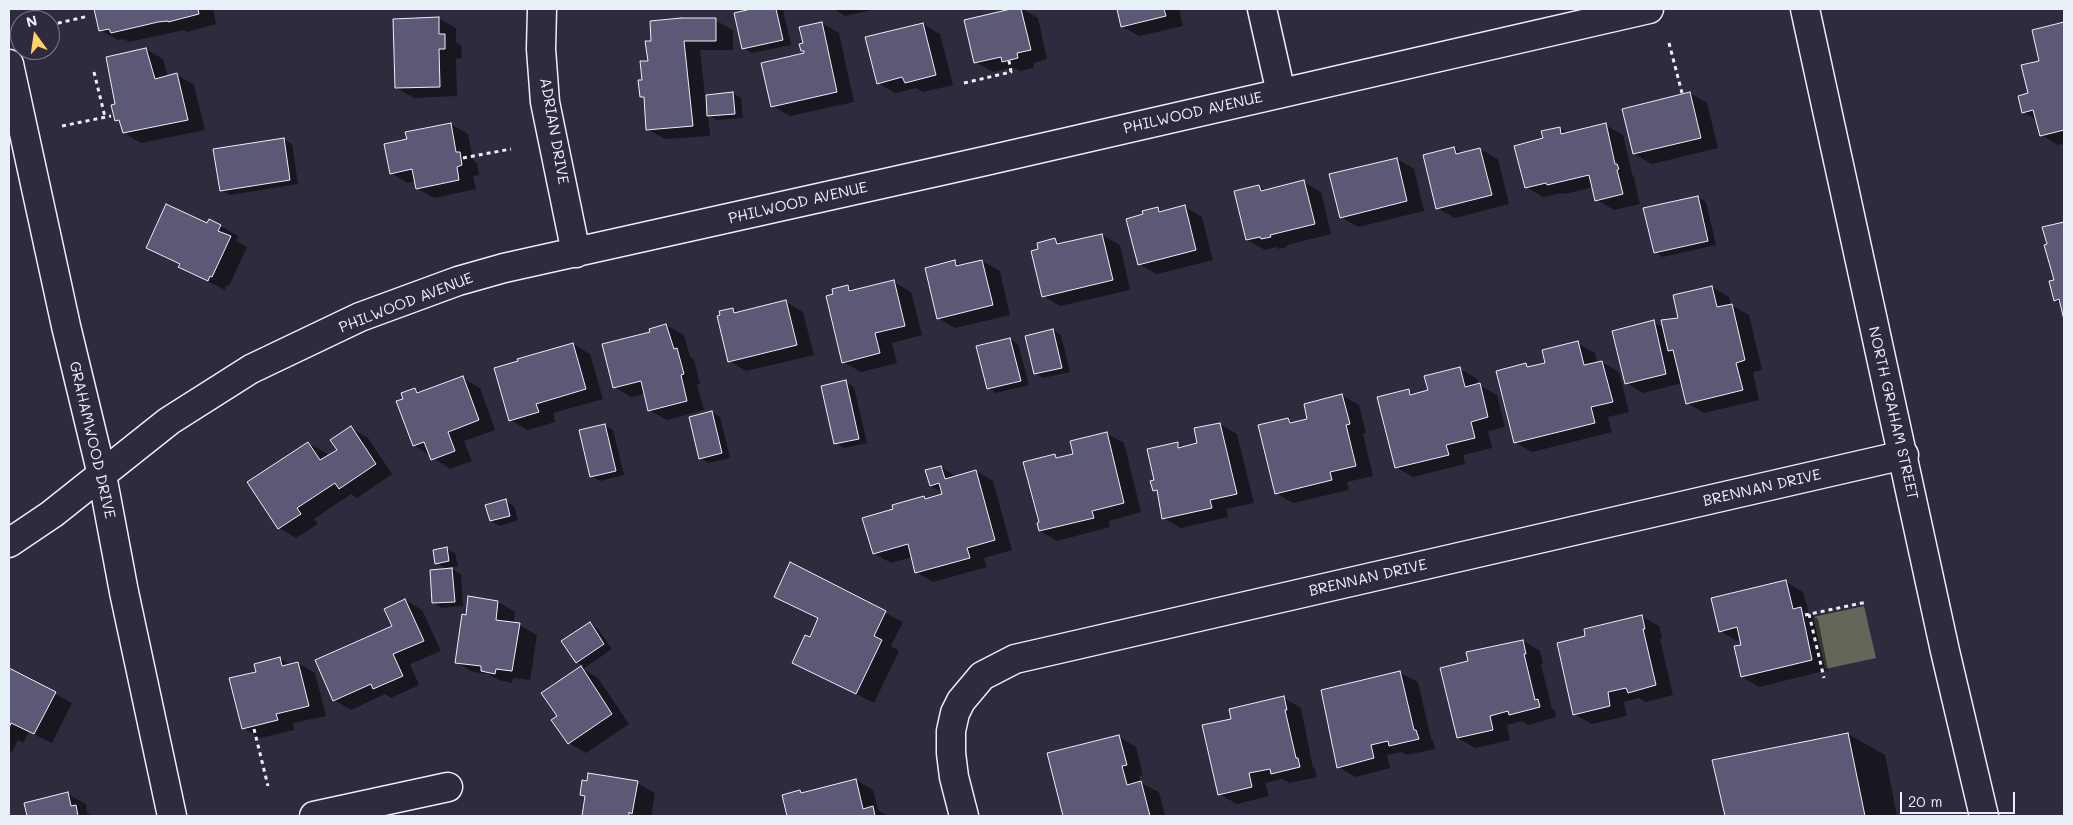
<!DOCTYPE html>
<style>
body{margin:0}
#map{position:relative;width:2073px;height:825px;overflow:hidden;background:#2f2a3d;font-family:Mali,sans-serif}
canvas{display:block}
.frame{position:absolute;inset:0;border:10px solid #e8f1f8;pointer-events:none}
.north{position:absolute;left:10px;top:10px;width:50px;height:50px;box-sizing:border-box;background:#2f2a3d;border:1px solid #797a88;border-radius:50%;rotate:346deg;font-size:14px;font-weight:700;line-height:20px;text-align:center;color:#e8f1f8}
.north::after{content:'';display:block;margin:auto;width:18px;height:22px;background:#ffd166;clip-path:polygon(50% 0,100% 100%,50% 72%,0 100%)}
.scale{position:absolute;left:1900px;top:792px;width:115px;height:22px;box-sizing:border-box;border:2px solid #e8f1f8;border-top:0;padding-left:6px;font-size:15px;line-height:18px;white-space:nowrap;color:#e8f1f8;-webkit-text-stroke:4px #2f2a3d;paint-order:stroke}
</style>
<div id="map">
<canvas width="2073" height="825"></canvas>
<div class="frame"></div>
<div class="north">N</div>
<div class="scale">20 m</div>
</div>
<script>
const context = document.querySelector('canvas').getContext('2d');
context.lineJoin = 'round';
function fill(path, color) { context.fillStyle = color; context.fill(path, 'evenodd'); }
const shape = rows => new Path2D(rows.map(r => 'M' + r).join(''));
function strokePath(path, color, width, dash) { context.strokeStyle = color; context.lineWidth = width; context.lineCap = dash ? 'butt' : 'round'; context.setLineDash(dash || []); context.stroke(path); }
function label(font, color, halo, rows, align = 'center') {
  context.font = font + ' Mali,sans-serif'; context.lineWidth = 4.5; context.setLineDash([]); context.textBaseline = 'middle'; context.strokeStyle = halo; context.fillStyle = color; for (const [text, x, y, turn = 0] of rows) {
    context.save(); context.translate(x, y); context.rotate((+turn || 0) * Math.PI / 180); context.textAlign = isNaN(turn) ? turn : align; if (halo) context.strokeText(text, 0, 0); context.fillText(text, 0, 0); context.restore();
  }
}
fill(shape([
 [1864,606,1876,658,1825,669,1813,617]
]), '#636759');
fill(shape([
 [95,9,213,9,216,24,187,32,184,30,129,42,124,39,118,40,100,30],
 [757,9,783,10,791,45,752,53,743,48,735,13],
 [836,9,877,9,845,16,837,11],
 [1016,9,1022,9,1038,18,1047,59,1033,63,1034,68,1020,71,1013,67,993,72,975,62,965,21],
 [1118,9,1179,9,1183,26,1139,36,1122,26],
 [438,18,456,28,456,42,461,45,462,58,456,59,457,96,414,98,396,88],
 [715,20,733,30,733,50,700,50,705,96,733,93,741,98,743,118,717,120,708,115,710,136,665,139,647,129,645,98,642,96,643,81,649,62,652,42],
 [822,23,839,33,854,102,790,116,772,106,807,54,802,51,804,44],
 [923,24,940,34,953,85,923,92,916,88,895,93,878,83],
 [2064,25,2064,143,2058,145,2041,135,2037,120,2023,112,2041,62,2033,31],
 [146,49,163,59,168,77,177,75,194,85,205,130,141,143,124,133,121,123,116,120,117,105],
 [1690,93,1707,103,1718,148,1652,164,1634,154],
 [450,124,468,134,473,160,477,163,479,175,473,176,476,189,434,198,417,188,416,181,408,183,391,173,409,140],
 [1605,125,1623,135,1632,174,1635,179,1634,179,1640,204,1614,210,1597,200,1594,187,1565,194,1562,193,1543,197,1526,187,1537,142,1560,128,1568,133],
 [283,139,292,144,298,184,230,195,221,190],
 [1454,148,1463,154,1480,149,1498,159,1509,204,1455,218,1437,208],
 [1397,159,1414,169,1424,211,1358,227,1341,217],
 [1304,182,1321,192,1331,234,1287,245,1287,247,1279,249,1276,247,1265,250,1247,240,1259,186,1267,191],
 [1698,197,1706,202,1716,245,1663,257,1655,252],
 [1185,207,1202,217,1213,260,1157,274,1139,264,1144,215,1158,208,1164,212],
 [210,220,238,236,236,241,247,247,229,286,227,285,225,290,197,276,180,267,181,265,148,248,208,225],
 [2064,223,2064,316,2061,304,2055,300,2056,280,2044,228],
 [1102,235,1120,245,1130,290,1060,306,1043,296,1039,250,1055,240,1063,244],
 [954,261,962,266,982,261,1000,271,1010,315,955,328,938,318],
 [894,282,911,292,922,335,892,343,897,363,861,372,843,362,848,287,855,291],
 [1712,287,1729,297,1731,305,1749,315,1762,370,1753,372,1759,400,1704,413,1687,403,1682,383,1643,393,1626,383,1653,322,1664,328,1680,319],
 [786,302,803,312,814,355,746,371,729,361,733,309,740,313],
 [666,325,684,335,690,357,694,360,700,384,697,385,704,410,667,420,649,410,645,394,631,397,614,387,651,333],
 [1053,330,1061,335,1070,372,1043,378,1035,373],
 [1010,339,1018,344,1029,385,996,393,988,388],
 [1577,343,1595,353,1597,363,1602,362,1619,372,1629,412,1608,417,1612,432,1532,452,1515,442,1526,365,1531,367,1547,363],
 [573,344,590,354,603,399,553,413,555,422,528,430,510,420],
 [1460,369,1477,379,1479,385,1497,395,1505,427,1488,431,1492,448,1463,455,1465,464,1413,477,1396,467,1408,390,1416,395,1429,391],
 [462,378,480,388,495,430,464,441,472,461,450,469,414,445,405,400,415,389,422,393],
 [845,382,854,387,867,443,844,448,835,443],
 [1342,395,1359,405,1366,433,1363,434,1373,476,1347,482,1349,490,1293,503,1276,493,1288,419,1295,423,1309,419],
 [712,412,720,417,730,458,709,463,700,458],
 [1220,424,1237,434,1254,503,1226,509,1228,517,1181,528,1163,518,1159,493,1154,490,1156,481,1177,444,1185,448,1199,444],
 [605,425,613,430,624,475,600,481,591,476],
 [351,428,368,438,392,474,357,498,351,494,314,519,318,524,296,538,279,528,308,443,326,453,328,457,339,451],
 [1106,433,1124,443,1141,512,1109,521,1110,527,1057,541,1040,531,1054,455,1060,459,1074,455],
 [941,467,957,477,976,471,993,481,1012,550,984,558,987,567,933,582,916,572,912,557,891,563,874,553,895,510,924,497,929,500,944,495,943,493,931,486],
 [505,501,514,506,518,520,500,526,491,521],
 [447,549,455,553,458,566,445,568,436,563],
 [791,564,903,622,891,646,899,651,874,703,793,663,810,639,819,619,775,597],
 [452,569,461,574,463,606,442,608,433,603],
 [1786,582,1803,592,1809,613,1818,619,1828,670,1759,687,1742,677,1741,640,1737,641,1720,631],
 [405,600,422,610,441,651,410,664,419,685,391,698,385,694,351,710,334,700,393,626],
 [498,602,515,612,514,624,519,625,537,635,530,680,513,678,512,683,499,680,488,674,473,672,456,662],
 [1641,616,1659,626,1662,638,1660,639,1673,695,1646,702,1639,698,1624,702,1627,716,1592,724,1574,714,1587,637],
 [590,624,598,629,612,649,583,669,598,678,629,724,586,753,569,743,558,717,543,693,584,666,576,662],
 [1523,641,1540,651,1543,663,1541,664,1552,709,1555,711,1556,717,1528,725,1522,721,1507,725,1510,740,1475,748,1458,738],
 [279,658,290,665,298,663,315,673,326,716,293,723,294,730,260,738,243,728,257,672],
 [9,669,72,703,52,743,29,732,23,743,18,740,12,752,9,751],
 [1400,673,1418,682,1431,739,1433,741,1435,749,1407,755,1401,752,1387,755,1390,768,1356,777,1338,767],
 [1284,698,1301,708,1313,768,1315,769,1317,777,1290,783,1282,779,1265,783,1269,796,1237,804,1219,794,1233,720],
 [1848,734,1885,755,1897,816,1726,816,1713,761],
 [1119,737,1136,747,1143,775,1139,776,1141,783,1159,792,1165,816,1064,816,1049,754],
 [856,780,873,790,878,810,888,816,788,816,783,796,800,791,804,794],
 [637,783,655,793,651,816,583,816,586,797,581,794],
 [68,794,86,804,87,813,93,816,29,816,26,804]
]), '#0007');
const building = shape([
 [94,9,198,9,199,14,168,22,168,21,158,22,111,33,109,29,99,31,94,9],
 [751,9,776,9,783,40,742,49,734,13,751,9],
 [1011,9,1021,9,1031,50,1017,53,1018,58,1002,62,1001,57,974,63,964,20,1011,9],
 [1117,9,1164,9,1166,16,1121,27,1117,9],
 [439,17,439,34,445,34,445,49,439,49,440,87,395,88,393,19,439,17],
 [681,18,716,18,716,41,684,41,693,126,646,130,644,97,640,97,638,80,642,80,640,61,648,61,645,41,651,41,650,21,681,18],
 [822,22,837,92,771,107,761,63,804,53,804,51,801,51,799,44,803,43,799,27,822,22],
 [2064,22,2064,130,2040,136,2033,110,2022,113,2018,96,2028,93,2021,65,2039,61,2032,30,2064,22],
 [923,23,936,75,905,83,902,77,877,84,865,37,923,23],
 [146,48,155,79,177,73,188,120,123,133,119,120,115,121,111,105,115,104,106,57,146,48],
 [733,92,735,114,707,116,706,95,733,92],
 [1690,92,1701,138,1633,154,1622,109,1690,92],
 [451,123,456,152,460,152,462,165,457,167,459,180,416,189,412,169,390,174,384,144,407,139,405,132,451,123],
 [1606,123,1615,164,1617,164,1619,169,1617,170,1623,194,1595,201,1589,175,1547,185,1546,183,1525,188,1514,146,1543,138,1541,131,1560,127,1561,134,1606,123],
 [284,138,290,180,220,191,213,149,284,138],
 [1454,147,1456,154,1480,148,1492,195,1436,209,1423,155,1454,147],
 [1397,158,1407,201,1340,218,1329,174,1397,158],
 [1304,180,1315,224,1270,235,1271,237,1261,239,1260,237,1246,240,1234,191,1259,185,1261,191,1304,180],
 [1698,196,1708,241,1654,253,1643,208,1698,196],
 [166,204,207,223,209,219,221,225,218,231,231,236,212,277,210,276,208,281,178,267,180,264,146,248,166,204],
 [1185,205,1196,250,1138,265,1126,219,1143,214,1142,211,1158,207,1159,212,1185,205],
 [2064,222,2064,320,2059,299,2054,301,2049,281,2054,280,2044,245,2047,244,2042,227,2064,222],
 [1102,234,1113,280,1042,297,1031,251,1038,249,1037,243,1055,238,1057,244,1102,234],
 [955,260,956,266,982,260,993,305,937,319,925,268,955,260],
 [894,280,905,326,875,333,880,353,842,363,826,296,833,294,832,289,848,285,849,291,894,280],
 [1712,286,1717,307,1732,304,1745,360,1736,363,1743,390,1686,404,1673,350,1668,351,1661,320,1678,318,1673,295,1712,286],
 [786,300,797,345,728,362,717,316,720,315,719,311,733,308,734,313,786,300],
 [1654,320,1666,374,1625,384,1612,331,1654,320],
 [666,324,674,349,677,348,684,374,681,375,687,401,648,411,641,381,613,388,602,344,650,332,649,329,666,324],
 [1053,329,1062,368,1034,374,1025,336,1053,329],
 [1010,338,1021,381,987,389,976,346,1010,338],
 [1578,341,1584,365,1602,361,1613,402,1591,407,1595,423,1514,443,1496,371,1526,363,1527,367,1545,363,1542,350,1578,341],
 [573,343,586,389,536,404,539,412,509,421,494,368,518,361,517,359,573,343],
 [1460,367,1465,387,1480,383,1488,417,1471,422,1475,438,1446,445,1449,455,1395,468,1377,397,1409,389,1410,395,1428,390,1424,376,1460,367],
 [463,376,479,420,448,432,455,451,431,460,424,442,413,446,396,401,403,399,401,393,415,388,417,393,463,376],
 [846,380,859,439,834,444,821,386,846,380],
 [1342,394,1350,424,1346,425,1356,466,1330,472,1332,480,1275,494,1258,425,1288,418,1290,423,1307,419,1304,404,1342,394],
 [712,411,722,453,699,459,689,417,712,411],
 [1220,423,1237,494,1210,500,1212,508,1162,519,1157,490,1153,491,1150,481,1154,480,1147,449,1178,442,1178,448,1197,443,1194,428,1220,423],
 [605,424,616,471,590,477,579,430,605,424],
 [351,426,376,464,339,489,335,483,297,508,301,514,278,529,247,482,308,442,320,460,337,450,330,440,351,426],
 [1107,432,1124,503,1092,511,1094,518,1039,531,1037,523,1039,522,1023,462,1055,454,1056,458,1073,454,1070,441,1107,432],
 [941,466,945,479,976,470,995,540,967,548,970,558,915,573,908,544,873,554,862,518,893,509,892,505,924,496,925,499,942,494,939,483,930,486,925,470,941,466],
 [506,499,510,516,490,521,485,505,506,499],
 [447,547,449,561,435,564,433,550,447,547],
 [790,562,886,611,874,636,882,640,856,694,792,663,805,635,810,637,818,618,774,597,790,562],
 [452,568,455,602,432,603,430,570,452,568],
 [1786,580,1793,609,1801,607,1812,660,1741,677,1734,646,1741,645,1737,627,1719,632,1711,598,1786,580],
 [468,596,498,601,496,620,520,623,512,671,496,669,495,674,481,671,481,666,455,663,462,614,466,615,468,596],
 [405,599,424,641,393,654,403,676,373,689,371,684,333,701,315,660,392,626,384,609,405,599],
 [1642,615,1645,629,1643,629,1656,685,1628,693,1626,688,1608,692,1610,706,1573,715,1557,643,1585,636,1584,629,1642,615],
 [590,622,604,644,576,663,561,641,590,622],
 [1523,640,1526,654,1524,654,1535,700,1538,699,1540,707,1509,715,1508,711,1490,716,1493,730,1457,738,1440,668,1468,661,1466,652,1523,640],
 [280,657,282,666,298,662,309,706,276,714,278,720,242,729,229,678,256,672,254,664,280,657],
 [581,666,612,714,568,744,551,720,557,716,541,693,581,666],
 [9,668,56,692,34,734,11,723,9,728,9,668],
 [1400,671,1414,730,1416,730,1419,739,1389,746,1388,741,1371,745,1374,758,1337,768,1321,690,1400,671],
 [1284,696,1287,710,1285,710,1296,758,1298,758,1300,767,1271,774,1270,769,1249,773,1252,787,1218,795,1202,725,1231,719,1229,709,1284,696],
 [1848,733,1865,816,1725,816,1712,760,1848,733],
 [1119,735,1127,765,1122,766,1127,785,1141,781,1150,816,1063,816,1047,753,1119,735],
 [588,773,638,781,632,814,629,812,629,816,582,816,585,796,580,795,582,780,587,781,588,773],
 [856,779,863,809,873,806,875,816,787,816,782,795,800,790,801,793,856,779],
 [68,792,71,806,76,805,78,816,27,816,24,803,68,792]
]);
fill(building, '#5c5976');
strokePath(building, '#e8f1f8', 1);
const street = shape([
 [542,9,541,49,545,102,576,253],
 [1262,9,1281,93],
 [9,64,66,326,102,475,124,592,172,816],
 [9,543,52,514,169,421,251,369,360,317,458,281,504,268,985,161,1649,9],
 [314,816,448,787],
 [964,816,954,777,951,753,951,731,955,713,961,701,982,676,1015,659,1904,455]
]);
const secondary = shape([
 [1805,9,1945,651,1984,816]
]);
strokePath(street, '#e8f1f8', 31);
strokePath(secondary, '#e8f1f8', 31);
strokePath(shape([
 [50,25,89,16],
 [1669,43,1682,93],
 [94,72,105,117],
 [964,83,1011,72,1009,61],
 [62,126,111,116],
 [463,158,511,149],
 [1809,614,1824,678],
 [1805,615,1867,602],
 [254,729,268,786]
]), '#e8f1f8', 3, [4, 4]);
strokePath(street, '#2f2a3d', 28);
strokePath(secondary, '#2f2a3d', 28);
label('15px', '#e8f1f8', '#2f2a3d', [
 ["PHILWOOD AVENUE",1193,113,-13],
 ["ADRIAN DRIVE",554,131,80],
 ["PHILWOOD AVENUE",798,203,-13],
 ["PHILWOOD AVENUE",406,303,-21],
 ["NORTH GRAHAM STREET",1893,413,77],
 ["GRAHAMWOOD DRIVE",92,440,77],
 ["BRENNAN DRIVE",1762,488,-13],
 ["BRENNAN DRIVE",1368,578,-13]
]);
</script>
